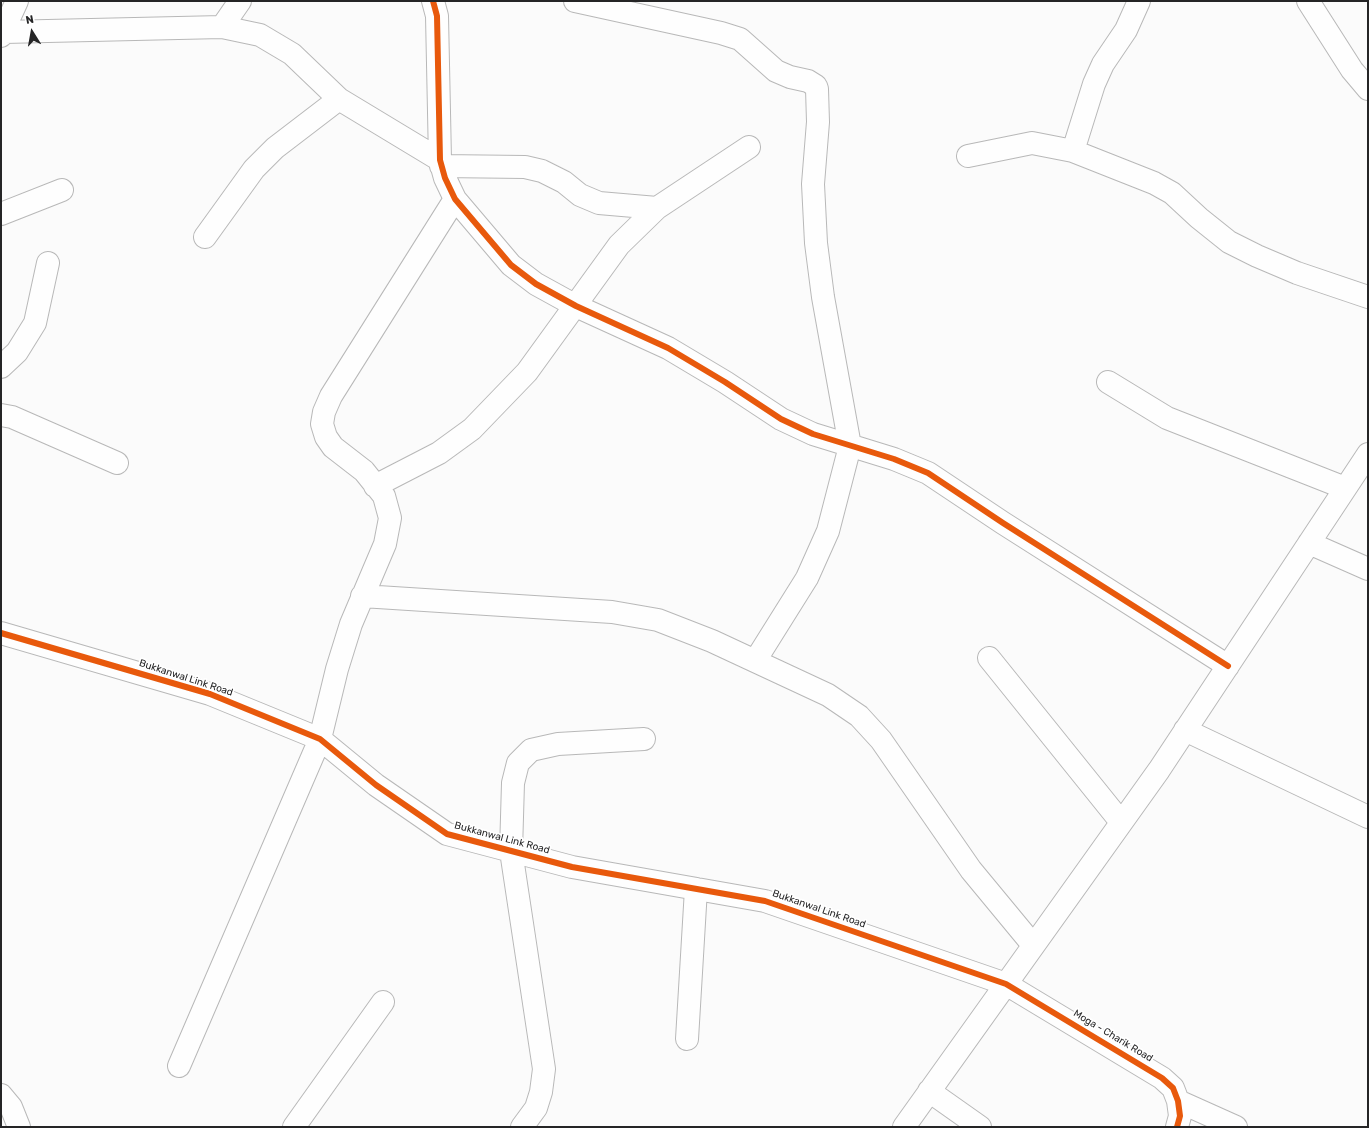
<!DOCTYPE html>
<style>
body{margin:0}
#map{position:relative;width:1369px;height:1128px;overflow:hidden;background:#fbfbfb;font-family:Rubik,sans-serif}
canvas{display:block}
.frame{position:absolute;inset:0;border:2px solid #252526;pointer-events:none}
.north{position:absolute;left:12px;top:12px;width:40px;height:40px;-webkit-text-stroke:3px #fff;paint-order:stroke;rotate:349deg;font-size:11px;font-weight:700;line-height:16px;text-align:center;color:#252526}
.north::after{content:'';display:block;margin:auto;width:14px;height:18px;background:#252526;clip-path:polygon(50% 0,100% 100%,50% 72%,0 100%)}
</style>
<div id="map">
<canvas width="1369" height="1128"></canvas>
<div class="frame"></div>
<div class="north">N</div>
</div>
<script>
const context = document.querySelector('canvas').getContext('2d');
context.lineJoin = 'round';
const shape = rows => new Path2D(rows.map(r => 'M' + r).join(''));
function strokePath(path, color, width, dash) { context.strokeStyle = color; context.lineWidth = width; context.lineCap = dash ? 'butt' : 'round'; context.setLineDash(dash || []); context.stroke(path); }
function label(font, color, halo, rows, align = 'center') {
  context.font = font + ' Rubik,sans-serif'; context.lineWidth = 3.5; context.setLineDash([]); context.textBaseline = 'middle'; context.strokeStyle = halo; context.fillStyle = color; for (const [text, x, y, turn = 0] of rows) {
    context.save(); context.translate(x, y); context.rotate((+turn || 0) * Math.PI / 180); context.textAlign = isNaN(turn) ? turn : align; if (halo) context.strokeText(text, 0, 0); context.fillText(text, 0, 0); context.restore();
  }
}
const minor = shape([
 [433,1,437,16,440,160,445,178,455,199,511,265,536,284,576,306,668,348,725,382,781,419,813,434,894,459,928,473,1003,523,1228,666],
 [575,1,721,33,740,39,776,71,790,77,808,81,816,86,817,89,818,122,813,184,816,243,823,297,850,446,828,531,807,578,755,661],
 [1308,1,1352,70,1368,89],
 [222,27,240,1],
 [4,32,222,27,260,35,292,54,339,99,440,160],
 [1,36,17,1],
 [1073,151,1094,84,1103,64,1126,30,1139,1],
 [968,156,1032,143,1073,151,1154,183,1172,193,1199,218,1229,242,1257,256,1297,273,1368,297],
 [441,166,525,167,542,171,564,182,580,195,599,203,657,208],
 [1,214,62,190],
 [205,237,254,169,275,148,339,99],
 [1,367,17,352,35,323,48,263],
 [1108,382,1167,418,1345,488],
 [1,415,12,417,117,463],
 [375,486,439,453,472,429,527,372,619,245,657,208,749,147],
 [1309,543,1368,569],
 [362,596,612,612,658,620,712,641,828,695,859,716,881,740,971,870,1033,945],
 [1,633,210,694,320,739,376,785,447,834,572,867,765,901,1006,984,1162,1078,1173,1088,1178,1101,1180,1116,1177,1127],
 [989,658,1121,822],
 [1185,730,1368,817],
 [687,1039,696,889],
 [179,1066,320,739,337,669,351,624,385,544,390,518,384,496,364,471,333,447,326,437,322,424,324,412,331,396,455,199],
 [929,1091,980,1127],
 [1,1095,11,1107,19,1127],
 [1178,1101,1236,1127],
 [294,1127,383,1002],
 [522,1127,536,1108,541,1092,544,1069,511,851,513,783,518,763,531,750,558,744,644,739],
 [904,1127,1159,770,1368,454]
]);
strokePath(minor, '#b8b8b8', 24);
strokePath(minor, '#fefefe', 22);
strokePath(shape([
 [433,1,437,16,440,160,445,178,455,199,511,265,536,284,576,306,668,348,725,382,781,419,813,434,894,459,928,473,1003,523,1228,666],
 [1,633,210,694,320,739,376,785,447,834,572,867,765,901,1006,984,1162,1078,1173,1088,1178,1101,1180,1116,1177,1127]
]), '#e8590c', 6);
label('10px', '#252526', '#fff', [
 ["Bukkanwal Link Road",186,678,18],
 ["Bukkanwal Link Road",502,838,15],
 ["Bukkanwal Link Road",819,909,19],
 ["Moga - Charik Road",1113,1036,31]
]);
</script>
